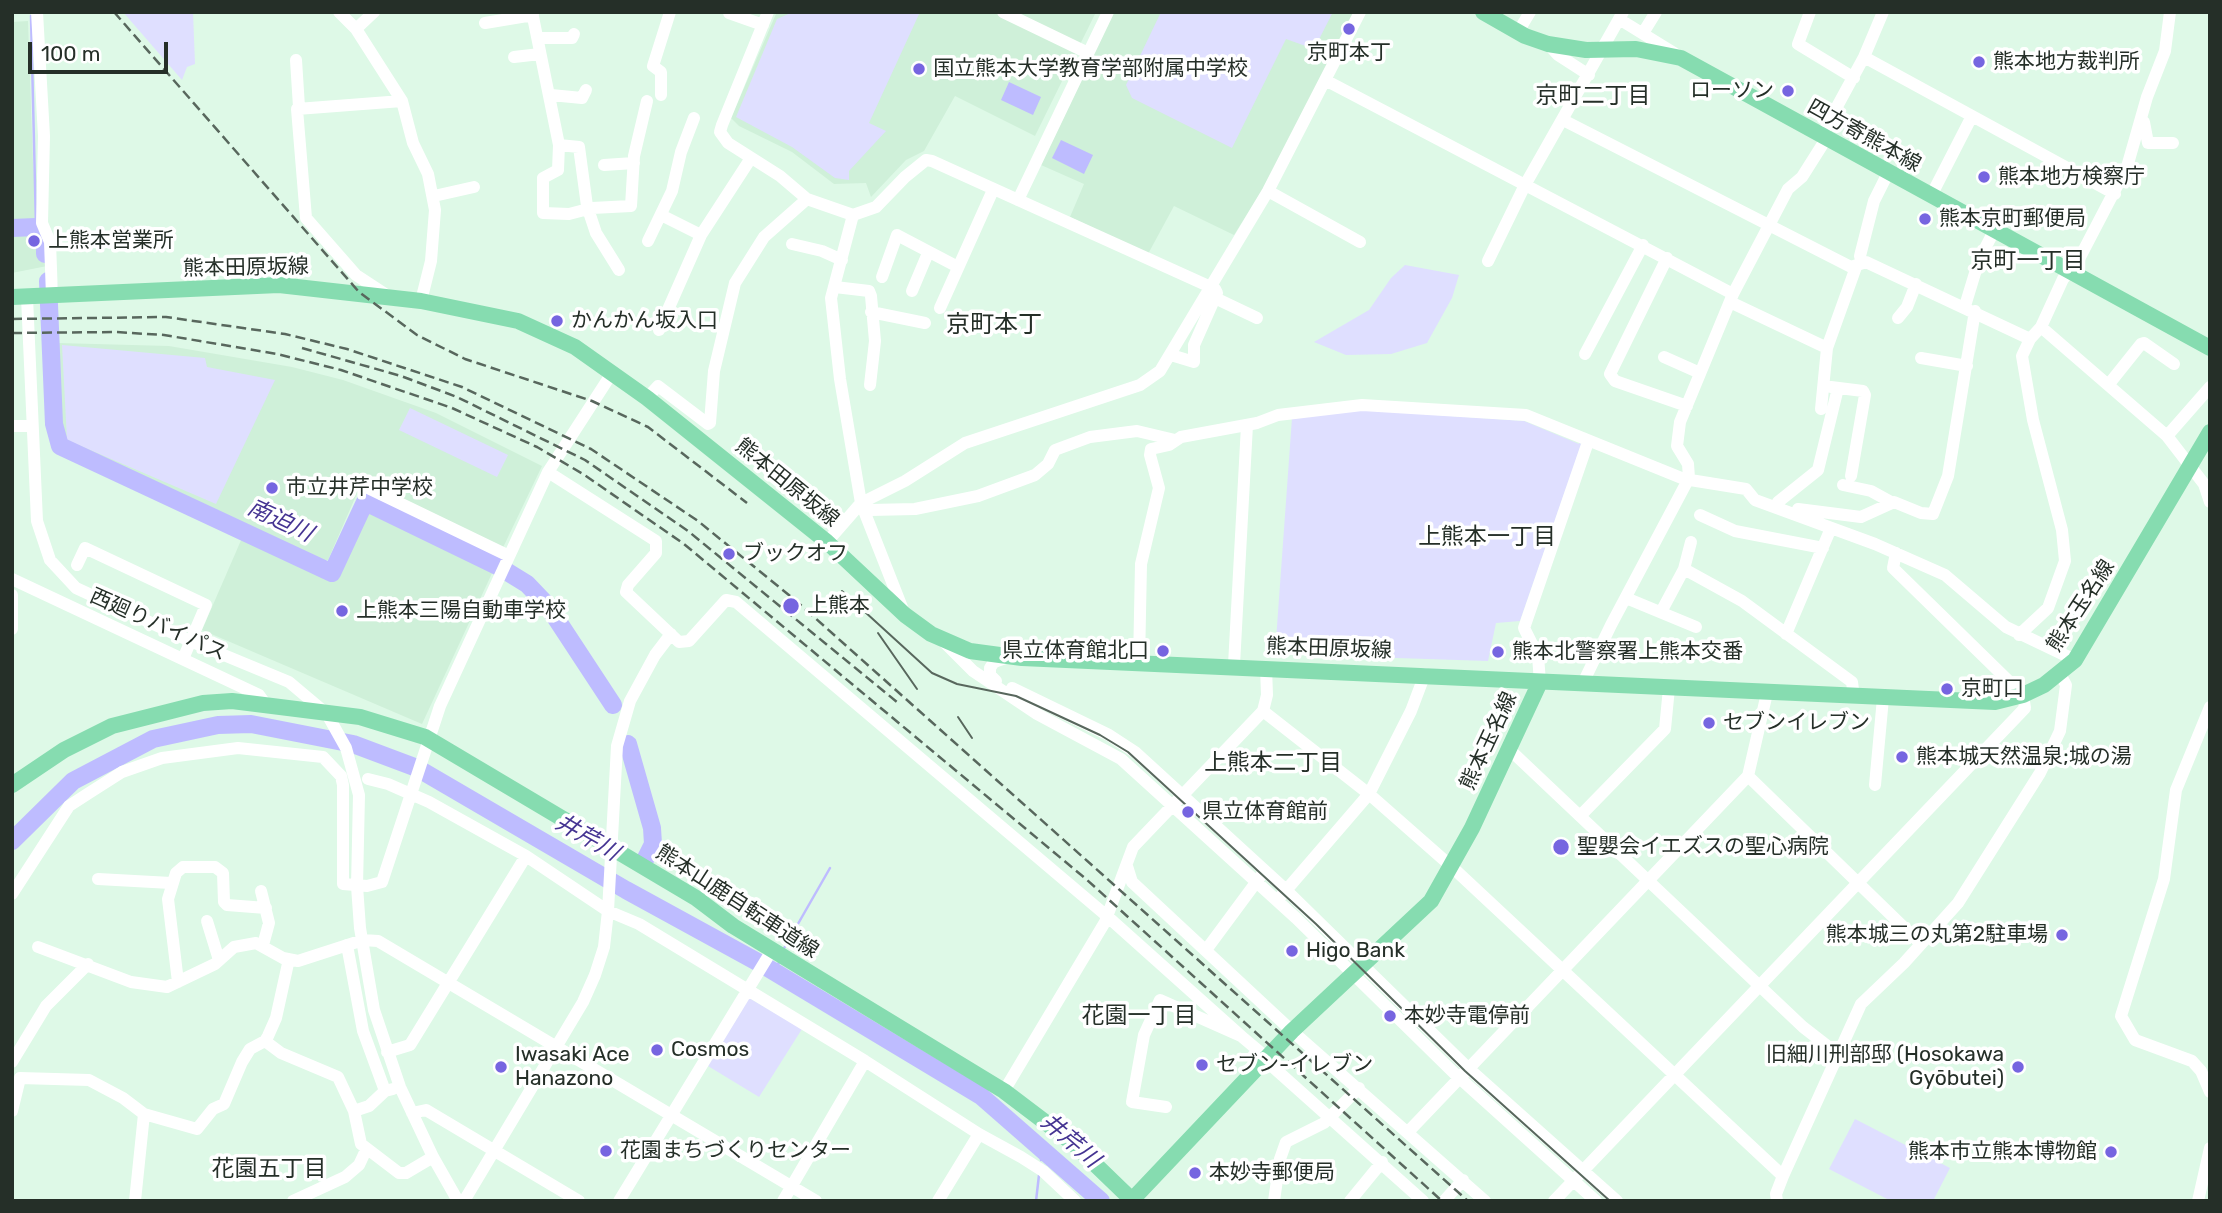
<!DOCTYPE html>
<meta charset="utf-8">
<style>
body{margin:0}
#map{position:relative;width:2222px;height:1213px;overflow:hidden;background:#def9e7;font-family:Rubik,sans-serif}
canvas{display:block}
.frame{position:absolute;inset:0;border:14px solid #252f28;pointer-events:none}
.scale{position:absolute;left:28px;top:42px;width:140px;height:32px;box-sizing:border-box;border:4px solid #252f28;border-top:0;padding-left:9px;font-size:21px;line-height:24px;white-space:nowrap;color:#252f28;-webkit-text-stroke:5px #fff;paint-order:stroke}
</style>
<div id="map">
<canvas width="2222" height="1213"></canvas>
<div class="frame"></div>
<div class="scale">100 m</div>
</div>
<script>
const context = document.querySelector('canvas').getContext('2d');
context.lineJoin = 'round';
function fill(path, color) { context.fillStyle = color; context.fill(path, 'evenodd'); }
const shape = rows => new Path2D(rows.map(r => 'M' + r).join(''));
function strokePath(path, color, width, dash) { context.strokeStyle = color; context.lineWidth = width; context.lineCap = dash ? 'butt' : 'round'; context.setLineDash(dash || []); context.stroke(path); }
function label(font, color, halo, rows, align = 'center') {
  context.font = font + ' Rubik,"Noto Sans JP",sans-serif'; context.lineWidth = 7; context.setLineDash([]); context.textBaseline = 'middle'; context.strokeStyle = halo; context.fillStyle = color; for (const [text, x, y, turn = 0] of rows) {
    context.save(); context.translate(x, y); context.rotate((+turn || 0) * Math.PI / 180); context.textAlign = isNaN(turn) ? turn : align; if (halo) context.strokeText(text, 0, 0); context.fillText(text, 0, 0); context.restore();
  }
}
fill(shape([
 [781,12,1096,12,1035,136,955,96,924,151,906,160,871,197,866,183,834,184,792,152,739,126,731,118,776,14],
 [1114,12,1354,12,1263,189,1234,235,1174,206,1148,254,1070,217,1084,184,1041,165],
 [28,21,33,164,39,226,47,242,47,266,12,273,12,22],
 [58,343,169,346,292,367,343,380,436,413,542,466,498,558,358,491,328,560,322,561,59,438],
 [369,510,494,569,422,724,202,630,242,538,334,581]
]), '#cff0d9');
fill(shape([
 [123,12,193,12,195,64,187,67,182,80],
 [793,12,920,12,869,123,886,131,849,171,849,180,835,178,792,147,736,117,777,19],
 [1161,12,1333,12,1314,49,1286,39,1232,148,1132,98,1126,85],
 [1405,265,1459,275,1452,298,1427,343,1391,354,1346,355,1314,342,1369,310,1391,278],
 [62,345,205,358,207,367,275,380,216,504,67,440],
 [410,408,508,455,497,477,399,430],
 [1364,410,1524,421,1579,444,1580,441,1581,445,1520,621,1496,623,1488,661,1275,654,1292,418],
 [749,998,802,1029,759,1097,708,1066],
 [1855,1119,1950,1168,1933,1201,1891,1201,1829,1169]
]), '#dfdfff');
fill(shape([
 [1009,82,1041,97,1033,115,1001,100],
 [1061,140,1093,155,1084,174,1052,158]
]), '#bebcff');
strokePath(shape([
 [31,16,36,227],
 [783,950,830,868],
 [775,972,779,962],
 [1041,1160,1041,1148],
 [1036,1201,1039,1175]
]), '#bebcff', 2.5);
strokePath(shape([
 [12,228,36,227,45,241,45,254],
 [48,281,54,424,60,446,332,573,365,502,501,568,527,584,548,606,613,705],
 [628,744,652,828,653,844,646,858],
 [12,841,73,781,153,739,218,725,251,724,353,744,417,768,626,890,763,965,981,1096,1101,1201]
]), '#bebcff', 18);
strokePath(shape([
 [37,12,44,136,42,223,50,242,52,296],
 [339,12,356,29,402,101,413,143,428,174,435,210,431,261,421,301],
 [532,12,559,145,558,170,543,178,543,213,569,214,592,208,631,206,634,156,647,101],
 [768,12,722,125,720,132,728,143,780,176,807,199,853,215,876,207,905,177,926,160,932,161,1215,289,1217,293,1194,345,1194,362,1171,355],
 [1003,12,1088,53],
 [1810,12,1798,44,1854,78],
 [729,13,763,25],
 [1619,19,1679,56],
 [485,23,533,15],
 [356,29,374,12],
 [1518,32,1530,12],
 [1643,33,1656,12],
 [538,38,572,38,574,34],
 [1548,44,1558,55,1589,75],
 [514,57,540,54],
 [1864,57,2115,194],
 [296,60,299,107],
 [1325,80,1733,294],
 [551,95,582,98,586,90],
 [661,95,661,72,653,66,670,12],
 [1563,120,1851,267,1866,262,2030,339],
 [2144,122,2148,143,2173,143],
 [1821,136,1864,57,1883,12],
 [559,145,579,147,587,206,596,233,619,270],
 [604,165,634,163],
 [1268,191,1360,242],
 [434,196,474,187],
 [1931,196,1971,118],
 [1018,200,1108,12],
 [661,215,701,235],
 [853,215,831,298,840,379,861,503,905,615],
 [648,241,672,191,681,152,694,118],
 [792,244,822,251,842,260],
 [1667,258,1610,374,1615,381,1687,406],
 [1488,261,1525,185,1623,12],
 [1862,262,1860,256,1874,201,1888,173],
 [882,277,897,235,958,267],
 [835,287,869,291,871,296,875,341,870,385],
 [912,291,928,253],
 [388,296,356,275,306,218,297,109,402,101],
 [27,297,37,521,50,560,76,588,190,641,289,682,327,714,346,748,359,795,357,886,360,928,374,1010,400,1087,433,1157,458,1201],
 [1215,298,1257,318],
 [1730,302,1827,348],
 [1965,306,1979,260,1994,231],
 [940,308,993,190],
 [871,312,925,323],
 [1898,318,1907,307,1916,284],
 [2041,327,2167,436,2204,484,2210,502],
 [659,330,701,235,751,158],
 [1585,354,1643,245],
 [1664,357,1700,373],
 [1921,358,1967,366],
 [2109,384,2141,344,2144,343,2174,364],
 [1831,387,1863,391,1865,395,1851,476],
 [647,398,658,386,708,424,710,423,714,371,735,283,764,237,807,199],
 [1821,409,1827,348,1856,267],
 [12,426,32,426],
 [2167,436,2210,387],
 [548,472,656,541,656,553,628,585,626,592,679,642,689,641,726,600,736,602,1108,917,1241,1036],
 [1843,485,1871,491,1891,502],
 [364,486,509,556],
 [1778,502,1818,470,1838,388],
 [861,503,870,510,915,509,978,496,1035,475,1048,464,1055,450,1090,437,1137,431,1175,440],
 [1798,509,1861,517,1894,502,1921,513,1933,514,1948,476,1975,311],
 [1700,515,1735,531,1823,548],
 [827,542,861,503,905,481,965,443,1140,385,1160,371,1268,191,1360,12],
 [77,565,85,548,206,605,183,659],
 [1684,569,1742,601,1852,682,1854,697],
 [12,579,259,695,267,706],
 [12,595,12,629],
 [1626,598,1696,627],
 [1661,612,1684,569,1691,542],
 [1786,634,1831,528],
 [2019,635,2048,608,2065,561,2062,530,2033,420,2022,356,2030,339,2041,327,2063,279,2077,263,2127,167,2147,97,2165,51,2170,12],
 [943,641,973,671,1037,714,1121,759,1296,918,1454,1073,1596,1201],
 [1139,663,1141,564,1159,488,1150,455,1151,449,1169,445,1181,437,1257,423,1278,415,1362,405,1526,415,1684,479,1746,489,1755,500,1875,544,1945,575,2006,627,2075,660],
 [1234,665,1247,425],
 [1266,668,1267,695,1263,711,1369,794,1452,867,1783,1176],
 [996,681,990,675,990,668,994,662,1008,657],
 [1540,682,1538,656,1524,628,1588,442],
 [1582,685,1611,625,1689,478,1688,464,1677,446,1680,422,1733,294,1788,189,1802,177,1826,139],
 [1012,688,1109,735,1135,752,1286,890,1468,1068,1617,1201],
 [2210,707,2176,790,2164,879,2121,1016,2135,1040,2192,1061,2201,1071,2210,1092],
 [1509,749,1803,1027,1839,1055],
 [1748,776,1921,944],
 [368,779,388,784,429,802,526,856,608,911,639,924,865,1061,979,1134,1021,1157,1043,1171,1075,1201],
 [1875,785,1883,698],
 [1581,815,1665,729,1669,688],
 [1127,866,1132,882,1292,1031,1485,1201],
 [98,879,171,883],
 [261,891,269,923,263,945],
 [12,894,69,806,89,793,122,772,162,758,238,748,323,757,341,776,343,785,343,884,367,886,382,882,440,706,548,472,612,373],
 [1282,895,1369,794,1411,711,1425,674],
 [207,921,219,960],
 [347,945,363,1031,385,1091],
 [38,947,131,982,167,987,215,964,234,947,256,943,283,958,298,961,363,940,378,941,816,1201],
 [1206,950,1260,877],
 [178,982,168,899,176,873,183,867,215,867,223,873,224,902,227,905,266,908],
 [265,1041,281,1053,338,1077,354,1111,361,1144,399,1173,406,1173,433,1157],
 [387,1052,410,1045,526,856],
 [1264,1059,1423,1201],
 [12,1062,46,1006,88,964],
 [1004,1091,1105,922,1133,847,1263,711],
 [1166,1107,1132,1102,1144,1035,1160,1000,1241,1036,1266,1057],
 [12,1111,20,1078,89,1080,123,1098,144,1114,135,1201],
 [354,1111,369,1106,385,1091,393,1089],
 [412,1113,426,1110,579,1201],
 [144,1114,197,1129,213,1109,224,1104,242,1062,250,1049,265,1041,268,1036,276,1018,289,959],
 [1408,1132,1748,776,1767,693],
 [293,1201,345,1177,359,1165,366,1150],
 [464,1201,583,1002,595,975,604,947,608,911,617,746,630,701,655,655,671,634],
 [619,1201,772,950],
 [783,1201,865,1061],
 [938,1201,979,1134],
 [1274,1201,1280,1159,1286,1142,1324,1123,1359,1088],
 [1350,1201,1382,1162],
 [1444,1201,1463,1180],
 [1554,1201,2025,708,2023,695,1893,568,1896,553],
 [1777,1201,1776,1194,1783,1176,1861,1004,1904,963,1958,903,2040,773,2060,731,2066,685,2060,674],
 [2198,1201,2210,1148]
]), '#fff', 12);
strokePath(shape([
 [1483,12,1525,36,1548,44,1586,50,1636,49,1681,58,2210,348],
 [12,297,279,285,421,301,518,321,575,347,647,398,827,542,905,615,931,634,970,651,1022,658,1995,702,2023,695,2044,685,2075,660,2210,432],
 [12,785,64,750,112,726,203,703,232,701,360,717,425,737,696,898,733,926,1004,1091,1074,1144,1132,1200],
 [1131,1201,1292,1031,1431,901,1472,828,1540,682]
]), '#86dcb0', 16);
strokePath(shape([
 [842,591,932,673,957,684,1016,696,1100,735,1128,752,1316,924,1465,1071,1610,1201],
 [878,633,917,689],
 [958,717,972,738]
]), '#58675d', 2);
strokePath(shape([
 [114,12,359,292,417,335,465,359,592,401,648,427,747,503],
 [12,319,166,317,285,334,347,349,462,387,591,449,698,521,795,600,1468,1201],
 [12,333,115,332,164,335,277,354,341,370,452,408,537,447,583,474,684,544,1086,879,1442,1201],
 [302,348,401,376,457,397,585,460,688,531,897,702]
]), '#58675d', 2.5, [10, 5]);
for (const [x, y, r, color] of [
 [1349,29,7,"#7665e0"],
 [1979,62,7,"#7665e0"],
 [919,69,7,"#7665e0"],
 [1788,91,7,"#7665e0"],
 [1984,177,7,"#7665e0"],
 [1925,219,7,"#7665e0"],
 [34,241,7,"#7665e0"],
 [557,321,7,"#7665e0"],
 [272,488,7,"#7665e0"],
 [729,554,7,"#7665e0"],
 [791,606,9,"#7665e0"],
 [342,611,7,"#7665e0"],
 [1163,651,7,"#7665e0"],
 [1498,652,7,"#7665e0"],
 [1947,689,7,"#7665e0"],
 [1709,723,7,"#7665e0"],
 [1902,757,7,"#7665e0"],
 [1188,812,7,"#7665e0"],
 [1561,847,9,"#7665e0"],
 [2062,935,7,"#7665e0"],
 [1292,951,7,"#7665e0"],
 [1390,1016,7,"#7665e0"],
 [657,1050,7,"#7665e0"],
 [1202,1065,7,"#7665e0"],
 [501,1067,7,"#7665e0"],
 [2018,1067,7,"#7665e0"],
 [606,1151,7,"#7665e0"],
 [2111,1152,7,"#7665e0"],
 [1195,1173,7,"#7665e0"]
]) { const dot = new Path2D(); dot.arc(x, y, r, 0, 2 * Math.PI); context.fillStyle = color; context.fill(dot); strokePath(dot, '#fff', 2.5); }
label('21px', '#252f28', '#fff', [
 ["京町本丁",1349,53,"center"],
 ["熊本地方裁判所",1993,62],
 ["国立熊本大学教育学部附属中学校",933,69],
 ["ローソン",1774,91,"right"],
 ["熊本地方検察庁",1998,177],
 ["熊本京町郵便局",1939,219],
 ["上熊本営業所",48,241],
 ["かんかん坂入口",571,321],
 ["市立井芹中学校",286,488],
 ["ブックオフ",743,554],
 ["上熊本",807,606],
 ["上熊本三陽自動車学校",356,611],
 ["県立体育館北口",1149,651,"right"],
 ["熊本北警察署上熊本交番",1512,652],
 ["京町口",1961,689],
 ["セブンイレブン",1723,723],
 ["熊本城天然温泉;城の湯",1916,757],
 ["県立体育館前",1202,812],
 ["聖嬰会イエズスの聖心病院",1577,847],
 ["熊本城三の丸第2駐車場",2048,935,"right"],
 ["Higo Bank",1306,951],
 ["本妙寺電停前",1404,1016],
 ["Cosmos",671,1050],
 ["Iwasaki Ace",515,1055],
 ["Hanazono",515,1079],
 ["旧細川刑部邸 (Hosokawa",2004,1055,"right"],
 ["Gyōbutei)",2004,1079,"right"],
 ["セブン-イレブン",1216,1065],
 ["花園まちづくりセンター",620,1151],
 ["熊本市立熊本博物館",2097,1152,"right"],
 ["本妙寺郵便局",1209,1173]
], 'left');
label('21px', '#252f28', '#fff', [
 ["四方寄熊本線",1864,136,29],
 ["熊本田原坂線",246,268,-1],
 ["熊本田原坂線",787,483,39],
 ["熊本玉名線",2081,606,-57],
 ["西廻りバイパス",158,625,24],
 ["熊本田原坂線",1329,649,2],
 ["熊本玉名線",1489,741,-65],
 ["熊本山鹿自転車道線",737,902,33]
]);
label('23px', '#252f28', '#fff', [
 ["京町二丁目",1593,96],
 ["京町一丁目",2028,261],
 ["上熊本一丁目",1487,537],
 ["上熊本二丁目",1273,763],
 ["花園一丁目",1139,1016],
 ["花園五丁目",269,1169]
]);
label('italic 23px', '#453492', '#fff', [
 ["南迫川",280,521,25],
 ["井芹川",587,838,30],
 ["井芹川",1070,1141,41]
]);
label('24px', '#252f28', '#fff', [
 ["京町本丁",994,325]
]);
</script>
